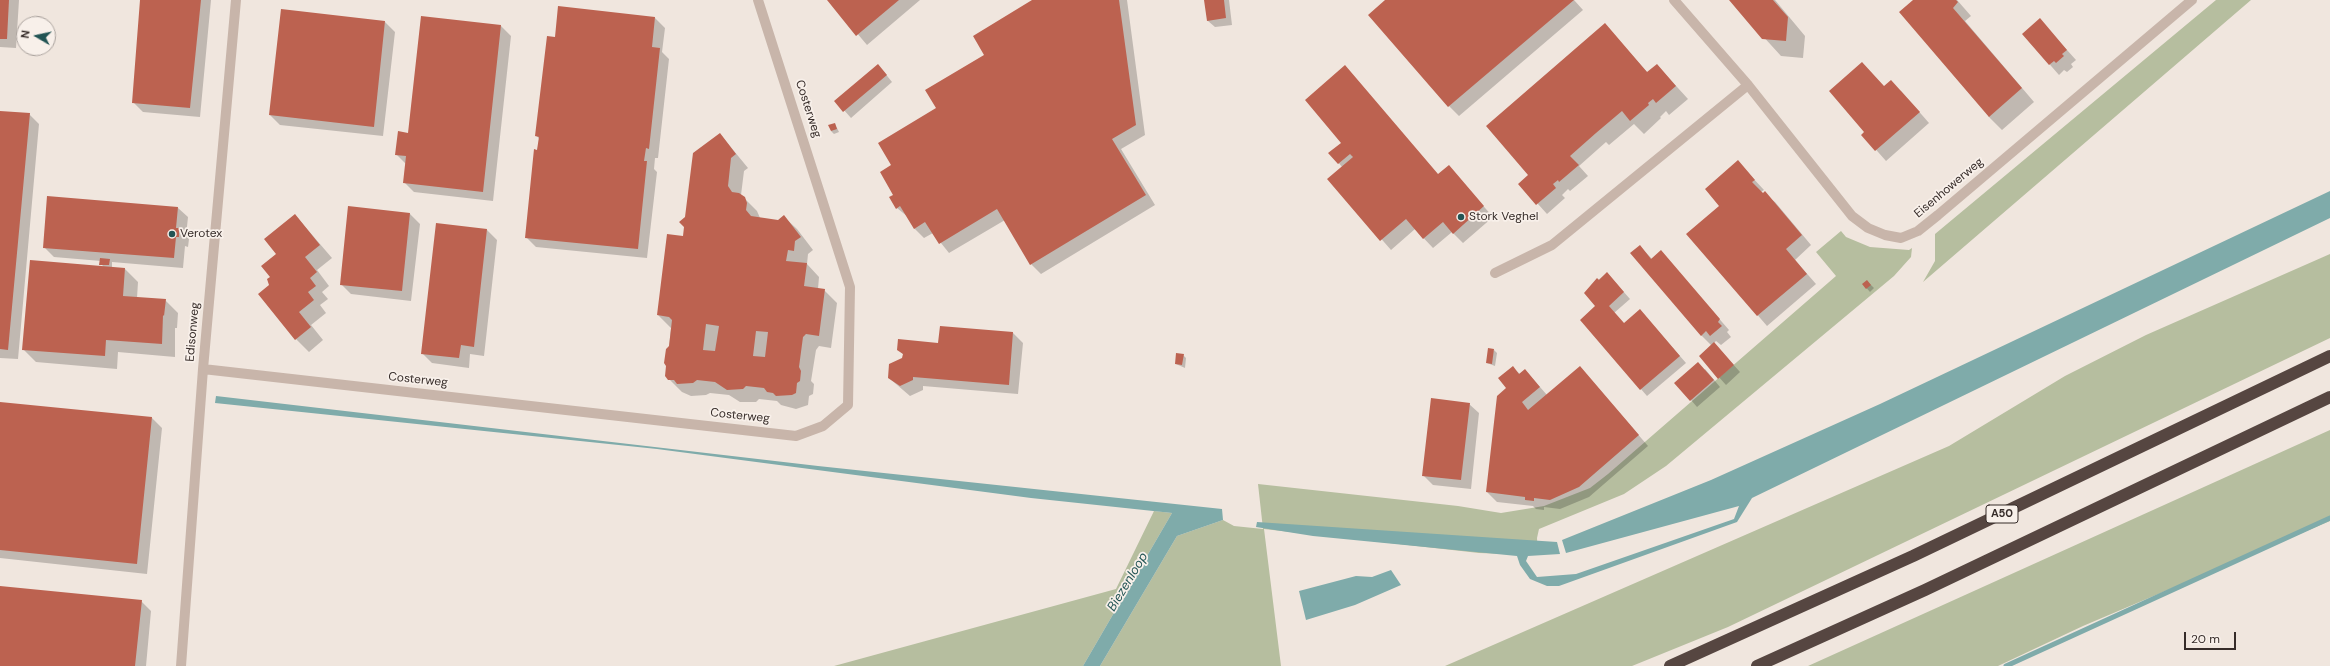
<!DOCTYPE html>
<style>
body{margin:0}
#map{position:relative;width:2330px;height:666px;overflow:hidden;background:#f0e6de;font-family:"DM Sans",sans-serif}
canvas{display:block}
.north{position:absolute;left:16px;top:16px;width:40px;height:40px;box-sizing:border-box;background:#f8f0ea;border:1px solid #aaa29d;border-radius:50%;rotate:279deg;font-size:11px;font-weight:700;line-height:16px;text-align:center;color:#362c29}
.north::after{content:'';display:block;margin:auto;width:14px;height:18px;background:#225454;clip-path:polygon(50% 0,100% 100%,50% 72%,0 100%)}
.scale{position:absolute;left:2184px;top:632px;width:52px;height:18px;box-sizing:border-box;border:2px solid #362c29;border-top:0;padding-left:5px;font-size:12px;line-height:14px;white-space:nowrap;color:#362c29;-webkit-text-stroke:3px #f8f0ea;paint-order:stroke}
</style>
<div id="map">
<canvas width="2330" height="666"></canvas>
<div class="north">N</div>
<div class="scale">20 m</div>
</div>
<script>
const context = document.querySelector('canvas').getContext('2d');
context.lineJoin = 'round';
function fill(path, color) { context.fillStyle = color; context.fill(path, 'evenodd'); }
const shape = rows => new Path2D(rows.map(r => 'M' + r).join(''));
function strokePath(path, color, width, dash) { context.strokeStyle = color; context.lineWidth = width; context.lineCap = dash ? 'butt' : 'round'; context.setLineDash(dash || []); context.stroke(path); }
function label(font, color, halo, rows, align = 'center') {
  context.font = font + ' "DM Sans",sans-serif'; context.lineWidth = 3.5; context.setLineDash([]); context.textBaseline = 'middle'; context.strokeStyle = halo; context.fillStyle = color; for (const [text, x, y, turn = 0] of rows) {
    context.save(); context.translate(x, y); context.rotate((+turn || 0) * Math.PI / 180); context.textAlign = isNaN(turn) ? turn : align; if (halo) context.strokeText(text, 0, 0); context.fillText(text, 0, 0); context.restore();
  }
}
fill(shape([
 [2216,0,2251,0,1923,282,1935,261,1935,234],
 [1841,231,1846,237,1870,247,1909,250,1912,248,1911,257,1894,276,1666,466,1624,494,1539,529,1537,538,1538,555,1479,553,1264,529,1281,666,1100,666,1177,536,1223,520,1234,526,1263,529,1258,484,1458,506,1501,513,1544,506,1590,488,1608,474,1836,276,1816,252],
 [2330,254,2330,338,1728,627,1632,666,1445,666,1949,446,2065,376,2146,335],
 [2330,430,2330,521,2083,626,1998,666,1808,666],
 [1154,511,1172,513,1083,666,834,666,1116,589]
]), '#b6be9f');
fill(shape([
 [2330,191,2330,218,1752,498,1737,522,1559,586,1547,586,1530,579,1520,565,1517,556,1313,536,1256,527,1257,522,1557,542,1560,554,1528,556,1526,561,1537,577,1576,574,1734,519,1739,506,1566,553,1562,540,1711,480,1880,404],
 [216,396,818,466,1222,509,1223,520,1177,536,1100,666,1083,666,1172,513,1031,498,657,449,215,403],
 [1391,570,1401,585,1355,605,1306,620,1299,591,1356,576,1372,577]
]), '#7fabaa');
fill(shape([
 [0,0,19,0,16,48,0,47],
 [141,0,211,0,200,117,143,112,133,102],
 [829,0,920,0,867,45],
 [1034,0,1127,0,1145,135,1121,149,1155,205,1041,274,1031,264,1005,220,949,253,933,233,924,238,914,228,908,217,897,208,893,165,937,108],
 [1205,0,1229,0,1232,25,1215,27,1208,21],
 [1387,0,1574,0,1583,10,1459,116,1449,106],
 [1730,0,1775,0,1805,36,1803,58,1781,56],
 [1915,0,1957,0,1971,16,1965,21,2034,102,2002,130,1989,117],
 [282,10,385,22,395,32,383,136,280,125,270,115],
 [422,17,501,26,511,36,493,201,414,192,404,182,406,164,396,154,409,134],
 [655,18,665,28,662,52,669,59,658,158,655,158,654,169,657,172,647,258,536,247,526,237,539,139,537,136,556,38],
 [2040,20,2076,60,2071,64,2073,67,2067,72,2064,70,2059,75,2023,34],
 [1605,25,1648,73,1657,65,1688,99,1669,115,1666,111,1660,117,1661,118,1644,134,1634,124,1609,145,1606,142,1579,166,1588,176,1570,191,1568,189,1562,195,1565,198,1547,214,1520,184,1530,175],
 [884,72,892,82,851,118,836,101],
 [1884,87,1901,91,1929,123,1886,161,1863,135,1866,132],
 [0,112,29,114,39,124,18,359,0,358],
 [835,124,839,132,834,134,831,131],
 [720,134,748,168,744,171,741,195,757,211,760,218,779,221,784,217,797,229,813,250,808,254,807,264,819,277,818,289,824,290,837,303,831,348,819,346,816,350,811,381,814,384,813,394,809,396,808,405,796,409,781,405,777,401,759,399,756,402,740,402,729,395,710,393,706,395,691,396,682,392,669,379,667,366,671,328,658,315,684,237,686,218],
 [1342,143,1439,175,1449,167,1493,217,1463,243,1452,232,1433,248,1415,229,1391,250,1329,179,1343,168,1330,153],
 [1738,162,1764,190,1761,192,1775,202,1811,245,1795,260,1816,284,1767,326,1688,234,1720,206],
 [349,207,410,214,420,224,411,301,351,294,341,284],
 [178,208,188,217,186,236,189,239,188,247,185,246,183,268,112,262,112,268,125,269,138,282,137,298,165,300,178,313,177,328,175,328,175,357,118,352,117,369,36,362,23,349,103,267,101,261,54,257,44,247],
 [295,215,332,258,317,270,329,286,322,292,328,299,320,305,326,313,311,325,323,340,309,352,296,339,270,285,278,254],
 [437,225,487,230,497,240,484,356,470,354,469,368,432,363,422,353],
 [1640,246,1652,259,1661,252,1729,330,1727,332,1731,337,1721,345,1716,341,1714,343,1740,372,1726,385,1700,356,1712,346,1701,335],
 [1607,273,1630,299,1614,313,1624,324,1646,317,1686,363,1647,396,1581,320,1597,306,1593,284],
 [1867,281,1874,288,1870,292,1863,284],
 [1013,333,1023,343,1018,394,923,386,923,390,910,396,889,378,903,358,904,355,898,349],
 [1494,350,1497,353,1495,366,1487,363],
 [1183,355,1186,358,1185,368,1176,364],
 [1580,367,1648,446,1589,497,1560,509,1544,507,1544,510,1536,509,1533,506,1497,502,1487,492,1513,368,1520,374,1525,370,1547,395],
 [1705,369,1720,387,1697,407,1691,400],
 [0,403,152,418,162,428,147,574,0,558],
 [1469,404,1479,413,1471,489,1433,485,1423,475],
 [0,587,141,601,151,611,146,666,0,666]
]), '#0003');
strokePath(shape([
 [2006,666,2330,518]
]), '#7fabaa', 5);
fill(shape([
 [0,0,9,0,7,39,0,39],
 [140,0,201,0,190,108,132,103],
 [827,0,899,0,856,36],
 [1032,0,1119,0,1136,125,1112,139,1146,195,1030,265,997,209,939,244,925,222,914,229,900,206,896,209,889,197,893,195,880,172,891,165,878,143,936,108,925,90,984,55,973,36],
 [1204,0,1224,0,1226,18,1207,21],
 [1385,0,1574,0,1448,107,1368,15],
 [1729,0,1773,0,1788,17,1786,41,1762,39],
 [1913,0,1956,0,1958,2,1953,8,2022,88,1989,117,1899,12],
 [558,6,655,17,652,47,660,48,649,149,646,148,644,161,647,161,638,249,525,238,534,149,537,150,539,137,535,136,547,36,555,37],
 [281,9,385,21,374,127,269,115],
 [421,16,501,25,483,192,403,183,406,156,395,155,398,131,408,133],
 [2040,18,2067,50,2062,54,2064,56,2056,63,2054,61,2049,65,2022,34],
 [1605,23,1647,72,1657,64,1676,86,1656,103,1653,99,1648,103,1649,105,1630,121,1622,111,1596,133,1570,156,1579,165,1559,182,1558,180,1553,184,1556,188,1536,205,1518,184,1528,175,1486,126],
 [1862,62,1884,86,1891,80,1920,112,1875,151,1861,135,1864,132,1829,91],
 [878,64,887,75,843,112,834,101],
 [1345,65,1438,174,1449,165,1484,206,1453,234,1443,222,1423,239,1406,219,1380,241,1327,179,1353,157,1350,154,1338,164,1328,153,1341,143,1305,100],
 [0,111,30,113,8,350,0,349],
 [835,123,837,129,831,131,828,125],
 [720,133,736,154,731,158,728,186,732,192,739,193,745,197,747,203,746,210,751,216,778,220,784,215,801,237,795,241,794,251,788,250,786,261,807,263,804,286,825,289,819,336,806,334,803,337,799,367,801,371,800,381,797,383,796,393,792,395,776,396,773,393,767,392,764,388,746,386,743,389,727,390,715,382,697,380,693,383,677,384,674,380,668,380,665,376,666,366,664,363,666,349,669,346,672,320,669,317,657,315,667,234,683,236,684,227,679,222,685,217,693,153],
 [706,324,719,326,715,351,703,350],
 [756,331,768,332,765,357,753,356],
 [1738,160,1755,180,1752,182,1763,193,1765,191,1802,235,1786,249,1807,274,1757,316,1686,234,1719,206,1705,189],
 [47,196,178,207,176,228,179,228,179,237,176,237,174,258,43,248],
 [348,206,410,213,402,291,340,285],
 [295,214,320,245,305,257,317,272,310,278,316,286,308,292,314,300,299,312,311,327,295,340,258,294,269,285,267,279,270,277,261,266,276,254,264,239],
 [436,223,487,229,474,347,461,345,459,358,421,354],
 [1640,245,1651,259,1661,250,1720,319,1718,322,1722,326,1710,336,1706,331,1701,336,1630,253],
 [100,258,110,259,109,265,99,265],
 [30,260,125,268,123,296,166,299,164,316,163,315,162,344,106,340,105,356,22,350],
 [1607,272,1624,292,1609,306,1624,323,1640,309,1680,356,1640,390,1580,320,1595,306,1584,293,1597,278,1599,280],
 [1867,280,1871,285,1866,289,1862,284],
 [940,326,1013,332,1009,385,913,377,913,380,900,386,888,378,889,364,902,358,903,354,897,350,898,339,938,343],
 [1714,342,1734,365,1718,379,1699,356],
 [1488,348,1494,349,1492,364,1486,363],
 [1176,353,1184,354,1182,365,1175,364],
 [1698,362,1714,380,1690,401,1674,383],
 [1513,366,1519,374,1525,369,1540,387,1522,402,1528,410,1580,366,1639,435,1579,487,1550,500,1534,498,1534,501,1525,500,1525,497,1486,492,1497,396,1506,388,1498,378],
 [1431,398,1470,403,1461,480,1422,476],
 [0,402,152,417,137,564,0,550],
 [0,586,142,600,135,666,0,666]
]), '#bc6250');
strokePath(shape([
 [1674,0,1748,85,1852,216,1868,228,1885,235,1901,238,1918,231,1938,215,2192,0],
 [1495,273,1552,245,1748,85],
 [203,369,796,436,823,426,848,405,850,287,758,0],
 [181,666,203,369,236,0]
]), '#c8b5aa', 10);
strokePath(shape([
 [1670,666,1913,556,2330,356],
 [1757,666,1925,590,2330,397]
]), '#564641', 12);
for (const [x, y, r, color] of [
 [1461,217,4,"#225454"],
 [172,234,4,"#225454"]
]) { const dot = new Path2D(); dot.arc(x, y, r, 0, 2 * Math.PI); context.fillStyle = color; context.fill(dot); strokePath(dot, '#f8f0ea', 1.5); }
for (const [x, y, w] of [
 [2002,514,32]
]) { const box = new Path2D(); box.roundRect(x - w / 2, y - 9, w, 18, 3); context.fillStyle = '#f8f0ea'; context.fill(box); strokePath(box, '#362c29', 1); }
label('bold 11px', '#362c29', null, [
 ["A50",2002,514]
]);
label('12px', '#362c29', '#f8f0ea', [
 ["Costerweg",808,109,72],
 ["Eisenhowerweg",1949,188,-40],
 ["Edisonweg",193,332,-85],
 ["Costerweg",418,380,6],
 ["Costerweg",740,416,6]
]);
label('12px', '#362c29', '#f8f0ea', [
 ["Stork Veghel",1469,217],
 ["Verotex",180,234]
], 'left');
label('italic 13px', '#225454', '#f8f0ea', [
 ["Biezenloop",1128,582,-59]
]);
</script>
